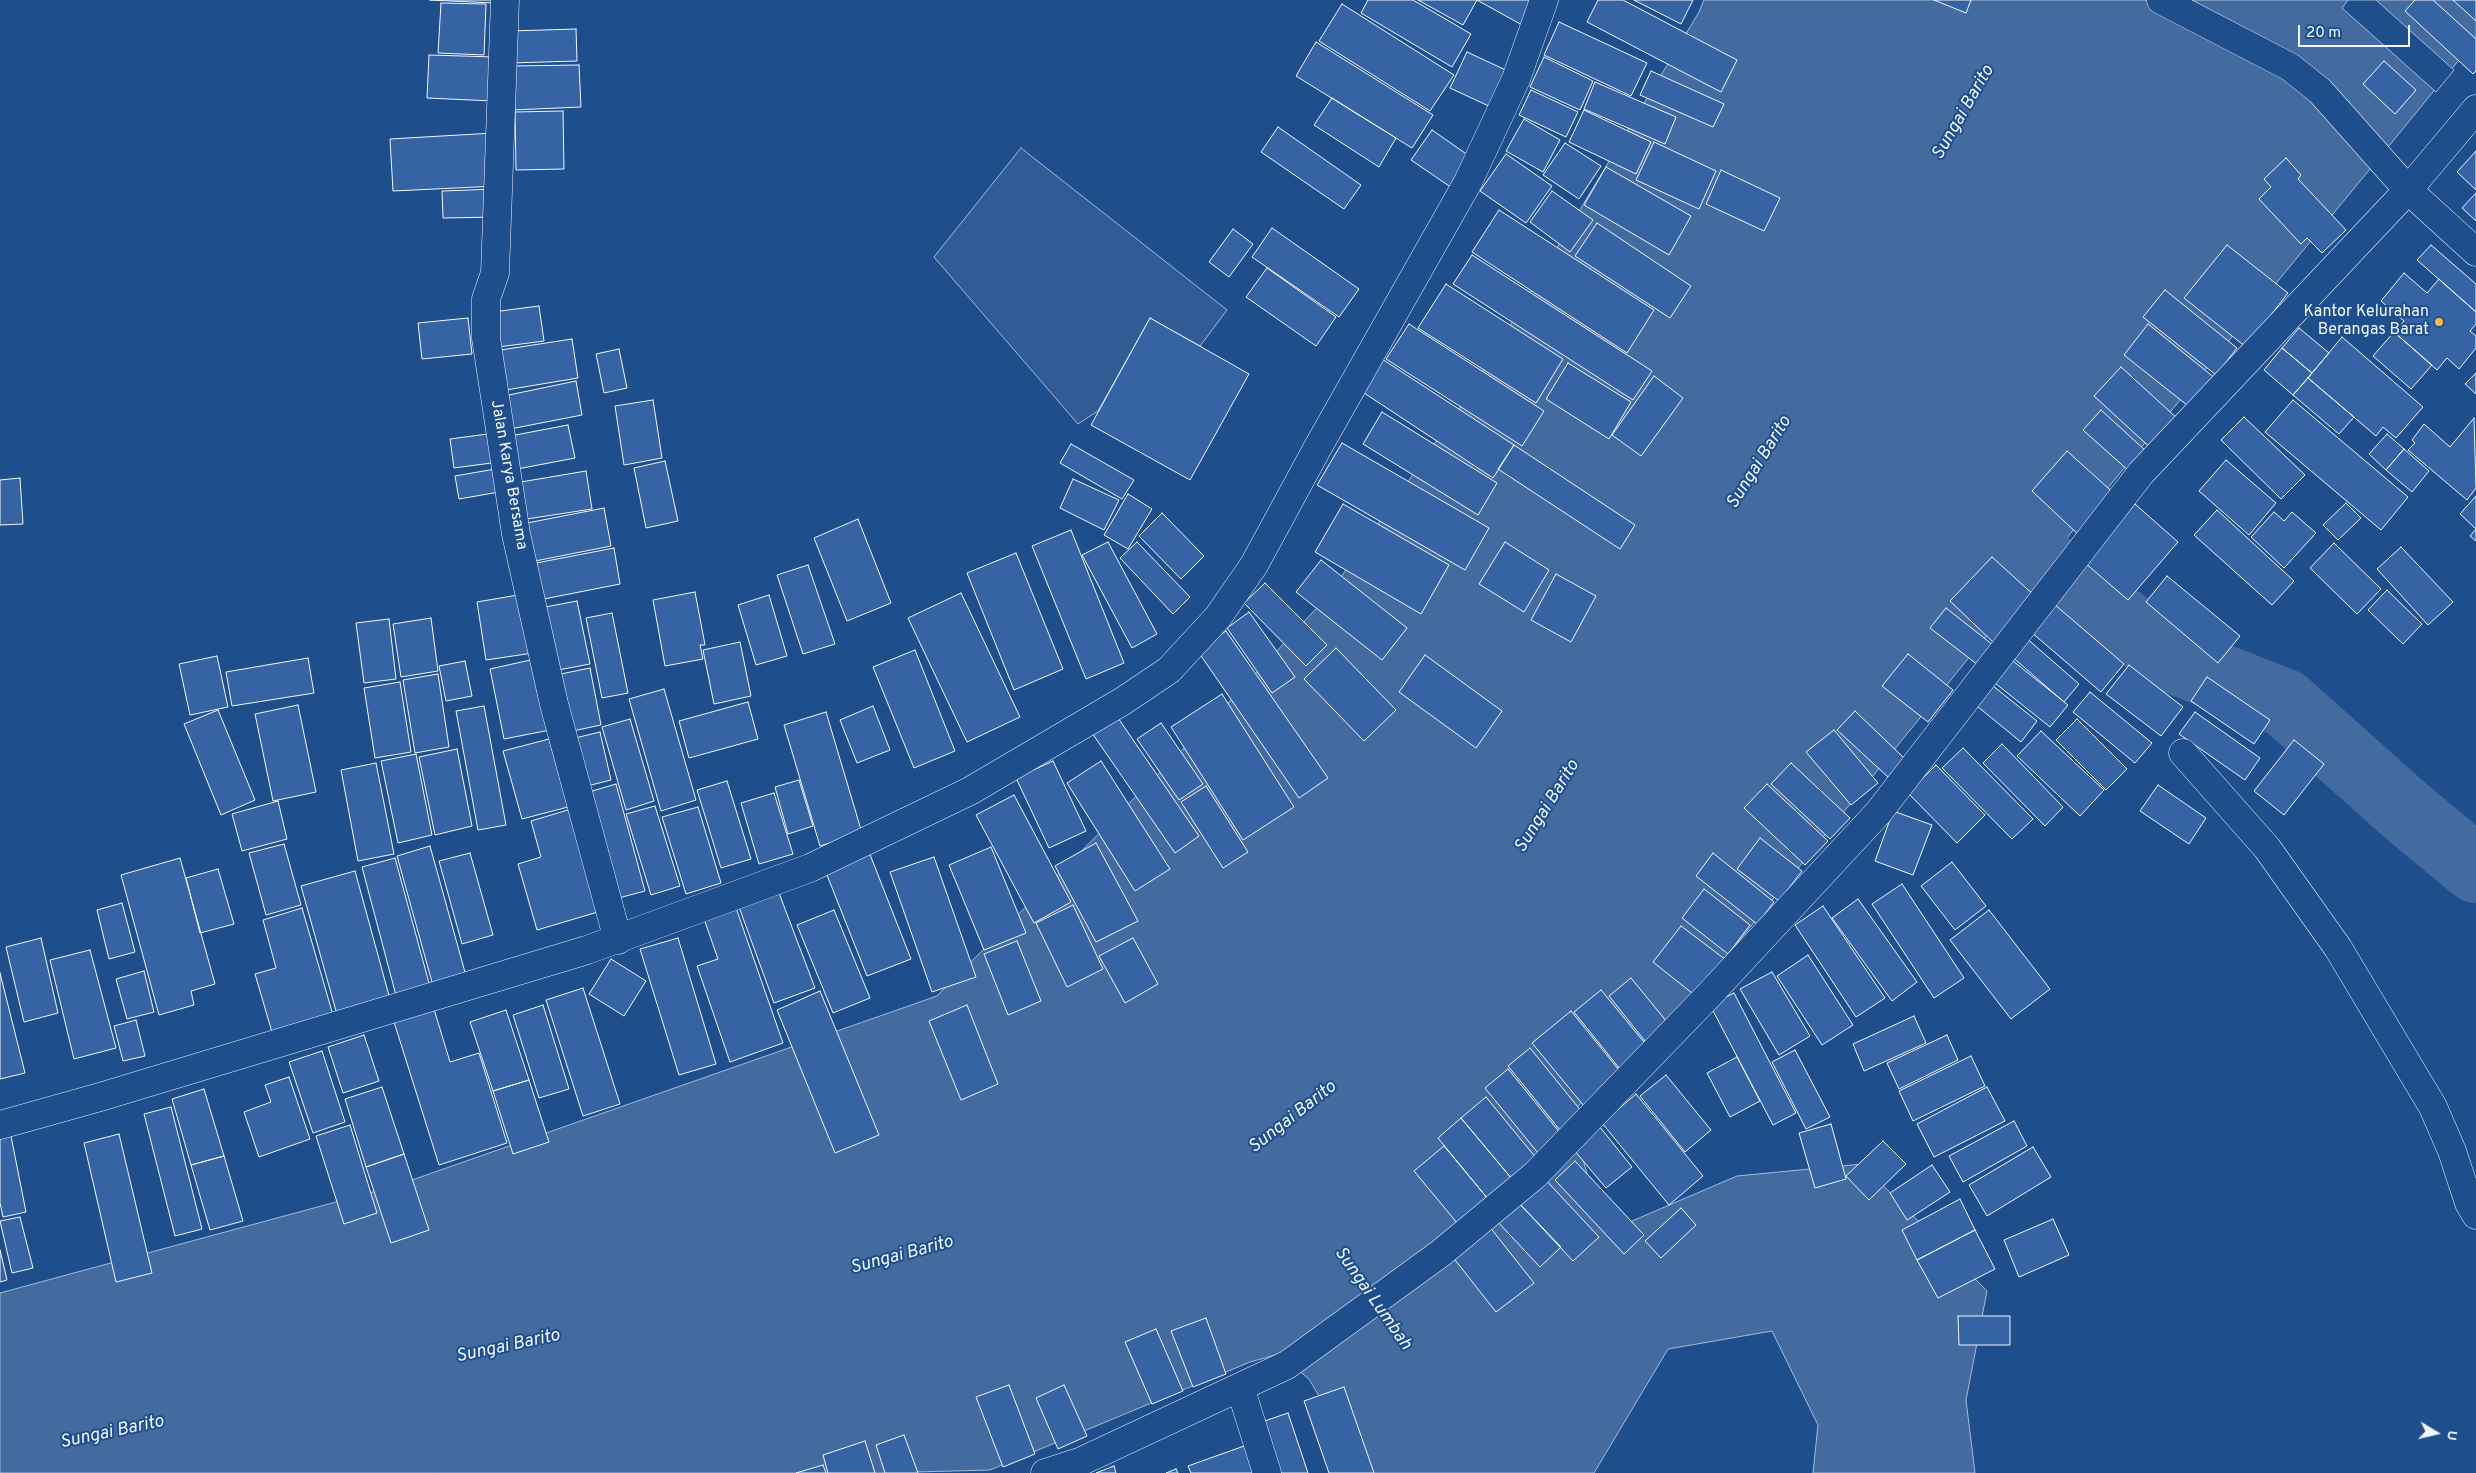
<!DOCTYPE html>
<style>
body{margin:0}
#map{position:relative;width:2476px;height:1473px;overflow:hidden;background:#1f4e8c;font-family:Overpass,sans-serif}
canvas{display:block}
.north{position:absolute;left:2411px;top:1408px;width:50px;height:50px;-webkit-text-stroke:4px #1f4e8c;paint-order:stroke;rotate:99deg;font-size:14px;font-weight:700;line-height:20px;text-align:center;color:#f2f6ff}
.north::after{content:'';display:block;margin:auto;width:18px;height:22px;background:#f2f6ff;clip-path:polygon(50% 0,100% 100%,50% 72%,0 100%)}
.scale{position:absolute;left:2298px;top:25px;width:112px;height:22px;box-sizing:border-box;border:2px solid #f2f6ff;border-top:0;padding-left:6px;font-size:15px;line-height:18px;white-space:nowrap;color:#f2f6ff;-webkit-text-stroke:4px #1f4e8c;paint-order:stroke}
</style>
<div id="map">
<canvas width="2476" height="1473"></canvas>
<div class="north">U</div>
<div class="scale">20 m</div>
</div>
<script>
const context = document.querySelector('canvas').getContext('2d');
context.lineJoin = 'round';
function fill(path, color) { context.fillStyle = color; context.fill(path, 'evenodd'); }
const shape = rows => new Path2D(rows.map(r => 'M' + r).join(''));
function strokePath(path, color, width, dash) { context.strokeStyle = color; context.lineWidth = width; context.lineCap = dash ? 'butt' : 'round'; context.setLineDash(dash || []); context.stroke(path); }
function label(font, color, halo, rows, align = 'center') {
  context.font = font + ' Overpass,sans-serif'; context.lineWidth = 4; context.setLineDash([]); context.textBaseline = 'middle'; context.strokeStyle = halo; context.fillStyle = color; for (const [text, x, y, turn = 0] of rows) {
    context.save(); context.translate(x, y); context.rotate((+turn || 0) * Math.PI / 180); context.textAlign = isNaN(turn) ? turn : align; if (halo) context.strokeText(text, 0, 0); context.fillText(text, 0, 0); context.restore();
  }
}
const green = shape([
 [1021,148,1227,310,1200,346,1150,318,1098,411,1078,424,934,257,1021,148]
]);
fill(green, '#305b95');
strokePath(green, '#a8bbd7', 1);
const water = shape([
 [1704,0,2476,0,2476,39,2402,130,2010,607,1704,984,1570,1114,1604,1233,1737,1176,1862,1164,1987,1291,1966,1400,1975,1473,1813,1473,1818,1425,1772,1331,1668,1349,1594,1473,1364,1473,1309,1379,1279,1354,1250,1362,990,1470,879,1473,0,1473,0,1293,395,1186,937,996,1220,712,1327,597,1466,399,1699,12,1704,0]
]);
fill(water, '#446ba0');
strokePath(water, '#a8bbd7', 1);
const pier = shape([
 [2348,0,2376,0,2454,70,2436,92,2342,8,2348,0]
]);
fill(pier, '#1f4e8c');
strokePath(pier, '#a8bbd7', 1);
strokePath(shape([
 [1973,508,2170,658,2285,703,2407,812,2476,869]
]), '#446ba0', 68);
const building = shape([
 [430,0,493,0,493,3,430,0],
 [1368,0,1413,0,1471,34,1452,67,1361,13,1368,0],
 [1418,0,1477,0,1463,25,1418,0],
 [1477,0,1534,0,1522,25,1477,0],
 [1598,0,1623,0,1737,60,1721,92,1587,22,1598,0],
 [1634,0,1693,0,1681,24,1634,0],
 [1934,0,1971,0,1966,13,1934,0],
 [2415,0,2433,0,2476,39,2476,71,2473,74,2405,11,2415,0],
 [2453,0,2476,0,2476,21,2453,0],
 [441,3,486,4,484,55,438,53,441,3],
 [1342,4,1454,75,1430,111,1319,41,1342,4],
 [1559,22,1647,63,1631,96,1544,55,1559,22],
 [576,29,577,61,510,63,509,31,576,29],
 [1316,42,1433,115,1412,148,1296,76,1316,42],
 [1467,52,1510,72,1493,108,1450,88,1467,52],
 [429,55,495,57,493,101,427,98,429,55],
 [1544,57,1593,81,1580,110,1530,87,1544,57],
 [2384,61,2416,90,2395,114,2363,84,2384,61],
 [579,65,581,107,512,110,511,66,579,65],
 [1651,71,1724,104,1713,127,1640,95,1651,71],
 [1595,82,1676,117,1665,144,1584,109,1595,82],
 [1531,90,1578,112,1566,137,1519,115,1531,90],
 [1332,98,1396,138,1379,167,1314,125,1332,98],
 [1584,110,1651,142,1636,174,1569,142,1584,110],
 [563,111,564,169,516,170,515,112,563,111],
 [1524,119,1560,140,1543,172,1506,151,1524,119],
 [1278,127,1361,185,1344,209,1261,152,1278,127],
 [1432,130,1475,160,1455,190,1411,160,1432,130],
 [494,133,497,186,393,191,390,139,494,133],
 [1654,142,1716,171,1699,209,1636,180,1654,142],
 [1565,143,1601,166,1579,199,1543,175,1565,143],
 [2476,151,2476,190,2457,172,2476,151],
 [1506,154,1552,186,1526,223,1480,191,1506,154],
 [2286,158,2301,175,2298,179,2346,230,2322,253,2307,238,2301,244,2259,199,2271,187,2264,179,2286,158],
 [1606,167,1691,216,1669,255,1584,205,1606,167],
 [1721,170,1780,198,1764,231,1706,204,1721,170],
 [495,189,496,217,443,218,442,191,495,189],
 [1552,191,1593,220,1570,252,1530,222,1552,191],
 [2476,193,2476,221,2462,208,2476,193],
 [1499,210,1654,310,1627,353,1472,252,1499,210],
 [1597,223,1691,286,1670,318,1575,256,1597,223],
 [1272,228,1359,289,1339,317,1252,257,1272,228],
 [1233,229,1253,244,1229,277,1209,262,1233,229],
 [2227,245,2288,293,2246,347,2184,298,2227,245],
 [2431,245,2476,284,2476,312,2417,260,2431,245],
 [1472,255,1652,371,1633,400,1453,284,1472,255],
 [1267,268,1336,317,1316,346,1246,297,1267,268],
 [2404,273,2427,293,2439,279,2476,312,2476,324,2470,331,2476,336,2476,348,2459,369,2447,358,2437,370,2394,332,2404,321,2381,301,2404,273],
 [1446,284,1563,359,1536,403,1418,328,1446,284],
 [2165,290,2237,348,2216,375,2143,317,2165,290],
 [539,306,544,341,498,347,493,312,539,306],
 [468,318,472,354,422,359,418,323,468,318],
 [1150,318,1249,374,1190,480,1091,425,1150,318],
 [1409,324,1544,411,1522,446,1386,359,1409,324],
 [2148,324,2216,379,2192,409,2124,355,2148,324],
 [2299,328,2329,353,2312,373,2282,348,2299,328],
 [2394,332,2432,365,2411,389,2373,356,2394,332],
 [2342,337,2423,407,2396,438,2383,427,2376,436,2308,378,2342,337],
 [572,339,578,378,500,391,494,351,572,339],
 [2282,348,2312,373,2293,395,2264,370,2282,348],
 [619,349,627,388,604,393,596,354,619,349],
 [1379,357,1514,445,1493,478,1358,389,1379,357],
 [1568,363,1631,402,1609,439,1546,399,1568,363],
 [2121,367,2180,421,2154,451,2094,396,2121,367],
 [2476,373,2476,394,2465,384,2476,373],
 [1654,376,1683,398,1641,456,1612,435,1654,376],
 [2308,378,2354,417,2339,434,2293,395,2308,378],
 [576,381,582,415,510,429,504,396,576,381],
 [653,400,662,458,624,465,615,406,653,400],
 [2293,400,2408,497,2381,530,2265,432,2293,400],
 [2101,410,2147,452,2129,471,2083,430,2101,410],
 [1382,412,1497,483,1478,515,1363,444,1382,412],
 [2244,417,2305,475,2281,499,2221,440,2244,417],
 [2474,418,2476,488,2467,500,2408,450,2415,443,2412,440,2424,424,2450,447,2474,418],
 [568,425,575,458,512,470,505,437,568,425],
 [495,433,499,462,454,468,450,439,495,433],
 [2387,434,2404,449,2386,470,2369,454,2387,434],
 [1342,443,1489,528,1465,570,1317,485,1342,443],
 [1071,444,1134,480,1122,499,1060,463,1071,444],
 [1514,445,1635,525,1620,549,1498,469,1514,445],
 [2404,449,2429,471,2412,492,2386,470,2404,449],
 [2067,451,2118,497,2082,538,2032,491,2067,451],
 [2226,460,2276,503,2249,535,2199,491,2226,460],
 [665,461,678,521,646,528,634,468,665,461],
 [501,468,505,491,459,499,455,476,501,468],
 [586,471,592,509,520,520,515,483,586,471],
 [20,478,23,524,0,525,0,480,20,478],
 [1073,479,1119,500,1104,530,1060,508,1073,479],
 [1128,494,1152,509,1128,549,1104,535,1128,494],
 [2476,496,2476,529,2460,514,2476,496],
 [2346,503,2361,518,2338,540,2323,525,2346,503],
 [1343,504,1449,565,1421,614,1315,552,1343,504],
 [2135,504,2178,542,2128,600,2084,562,2135,504],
 [604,508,611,546,530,562,522,524,604,508],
 [2217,510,2294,581,2272,605,2194,535,2217,510],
 [2274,512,2284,521,2292,512,2316,533,2284,568,2251,537,2274,512],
 [1162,513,1204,556,1181,579,1139,536,1162,513],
 [858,519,891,603,847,621,814,538,858,519],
 [2476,529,2476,541,2470,536,2476,529],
 [1071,530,1124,663,1086,679,1032,546,1071,530],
 [1108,542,1157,634,1132,648,1082,555,1108,542],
 [1137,542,1190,597,1173,614,1120,558,1137,542],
 [1505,542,1549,570,1524,612,1479,584,1505,542],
 [2334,543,2381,589,2357,614,2310,568,2334,543],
 [2401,547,2453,602,2428,625,2377,569,2401,547],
 [614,548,620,584,539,600,531,564,614,548],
 [1016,553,1063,669,1014,690,967,573,1016,553],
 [1992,557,2037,598,1995,644,1950,601,1992,557],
 [1321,560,1407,628,1382,660,1296,592,1321,560],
 [808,565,835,644,803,654,777,575,808,565],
 [1556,574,1596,596,1571,642,1531,620,1556,574],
 [2167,576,2240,636,2218,663,2146,602,2167,576],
 [1265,583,1327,645,1306,666,1244,603,1265,583],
 [2387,590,2422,624,2403,644,2368,610,2387,590],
 [695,592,705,645,700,645,703,659,665,666,653,600,695,592],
 [961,593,1020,717,967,742,908,618,961,593],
 [524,594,533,653,486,660,477,602,524,594],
 [769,595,787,656,756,665,738,605,769,595],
 [577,601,590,664,558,670,545,607,577,601],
 [2054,604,2124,664,2101,692,2031,632,2054,604],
 [1946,608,1993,645,1978,665,1930,628,1946,608],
 [1249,612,1295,677,1272,693,1227,628,1249,612],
 [612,613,628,693,602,698,586,618,612,613],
 [431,618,438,671,401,677,393,624,431,618],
 [389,619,396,679,364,683,356,623,389,619],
 [1226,631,1328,778,1299,798,1197,650,1226,631],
 [2025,637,2079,684,2064,702,2010,655,2025,637],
 [740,642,751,696,714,704,703,650,740,642],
 [1336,648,1396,710,1364,741,1304,679,1336,648],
 [915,650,955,751,914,768,873,667,915,650],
 [1908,654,1953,690,1928,722,1882,686,1908,654],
 [1425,655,1502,711,1476,748,1399,692,1425,655],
 [217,656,228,707,190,715,179,664,217,656],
 [2008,657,2068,705,2050,727,1990,679,2008,657],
 [308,658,314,693,232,706,226,672,308,658],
 [535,659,550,730,504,739,490,669,535,659],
 [465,661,472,696,446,701,439,666,465,661],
 [2129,665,2183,707,2161,736,2106,694,2129,665],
 [590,668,601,725,568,732,556,675,590,668],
 [438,674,449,747,415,753,403,680,438,674],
 [2207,677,2270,720,2254,744,2191,701,2207,677],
 [400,682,411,752,375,758,364,688,400,682],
 [1988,682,2037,721,2021,742,1972,702,1988,682],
 [664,689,696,800,661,811,629,699,664,689],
 [2090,692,2152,743,2135,763,2073,712,2090,692],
 [1222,694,1294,807,1243,840,1171,727,1222,694],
 [748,702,758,739,689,758,679,721,748,702],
 [298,705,316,792,273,801,255,714,298,705],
 [484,706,506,825,478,830,456,711,484,706],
 [873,706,890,750,857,763,840,720,873,706],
 [218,710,255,800,221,815,184,724,218,710],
 [1855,711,1905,759,1888,777,1837,730,1855,711],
 [826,712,862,833,820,846,784,725,826,712],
 [2195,712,2260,758,2245,780,2179,734,2195,712],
 [1116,715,1199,836,1175,853,1092,733,1116,715],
 [630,719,654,801,626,810,602,727,630,719],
 [2077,719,2127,769,2106,790,2056,740,2077,719],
 [1161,723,1203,784,1179,800,1137,739,1161,723],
 [1834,730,1878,783,1851,805,1806,752,1834,730],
 [2041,731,2104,790,2080,816,2017,756,2041,731],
 [600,732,611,780,579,788,567,740,600,732],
 [549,739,568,807,522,819,503,751,549,739],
 [2294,740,2324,764,2284,815,2254,791,2294,740],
 [2002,744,2063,807,2045,826,1983,763,2002,744],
 [1963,748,2033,819,2012,839,1942,768,1963,748],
 [457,749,472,826,435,835,419,757,457,749],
 [416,754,432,835,398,843,381,761,416,754],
 [1053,761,1086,831,1049,848,1016,778,1053,761],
 [1101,761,1170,869,1135,891,1067,783,1101,761],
 [376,763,394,854,358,861,341,770,376,763],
 [1791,763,1850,818,1830,839,1771,784,1791,763],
 [1936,765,1985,815,1957,843,1908,793,1936,765],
 [799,780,813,826,788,834,775,787,799,780],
 [727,781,751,859,721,868,697,790,727,781],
 [616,784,645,891,611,900,582,794,616,784],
 [1767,784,1828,841,1805,865,1744,808,1767,784],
 [2158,785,2206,818,2189,844,2140,811,2158,785],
 [1206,786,1248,852,1223,868,1181,802,1206,786],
 [774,793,793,854,759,864,741,803,774,793],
 [1014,795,1071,902,1034,923,976,815,1014,795],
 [278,801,287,839,242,851,232,814,278,801],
 [655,806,680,886,651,895,626,814,655,806],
 [578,807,608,909,537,930,518,864,541,857,531,821,578,807],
 [698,807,721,883,686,894,662,817,698,807],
 [1893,811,1932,825,1913,875,1875,861,1893,811],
 [1760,838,1802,871,1779,901,1737,869,1760,838],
 [1096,843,1138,921,1096,942,1055,866,1096,843],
 [284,844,301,905,266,915,249,853,284,844],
 [430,846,468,983,435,993,397,856,430,846],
 [991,847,1026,933,984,950,949,865,991,847],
 [869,852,911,959,867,976,825,870,869,852],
 [470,853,493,935,462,944,439,861,470,853],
 [1713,853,1774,902,1757,924,1696,876,1713,853],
 [934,857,976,977,932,992,890,872,934,857],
 [180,858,215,984,191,991,194,1005,159,1015,121,875,180,858],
 [395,858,432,994,398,1003,362,867,395,858],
 [1952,862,1986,906,1955,930,1921,886,1952,862],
 [218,869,234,924,200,933,186,878,218,869],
 [355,871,391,1003,338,1018,301,886,355,871],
 [1902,884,1964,978,1934,998,1872,904,1902,884],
 [1704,889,1750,925,1728,954,1682,918,1704,889],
 [779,893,815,988,774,1003,739,907,779,893],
 [1858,899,1917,982,1892,1001,1832,918,1858,899],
 [122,903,135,952,109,959,97,910,122,903],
 [735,905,783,1043,730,1062,697,966,718,959,703,916,735,905],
 [1073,905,1103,969,1067,987,1036,923,1073,905],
 [1823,906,1885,998,1856,1017,1795,925,1823,906],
 [302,908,335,1022,274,1039,255,974,276,968,263,920,302,908],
 [834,910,870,998,833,1013,797,925,834,910],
 [1989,910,2050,989,2011,1019,1950,940,1989,910],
 [1681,926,1726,960,1697,997,1653,962,1681,926],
 [41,938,58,1013,24,1022,6,947,41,938],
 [678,938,716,1064,679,1075,640,949,678,938],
 [1133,938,1158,984,1125,1003,1099,956,1133,938],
 [1017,941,1041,1001,1008,1015,984,954,1017,941],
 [90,950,116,1048,74,1059,50,960,90,950],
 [1808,955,1853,1025,1822,1045,1777,976,1808,955],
 [611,959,646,981,624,1016,589,994,611,959],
 [144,971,154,1012,127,1019,116,979,144,971],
 [1772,972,1810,1036,1779,1055,1740,989,1772,972],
 [0,973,25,1073,0,1079,0,973],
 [1631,978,1667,1022,1645,1041,1609,996,1631,978],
 [583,988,620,1104,583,1116,546,1000,583,988],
 [1601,990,1648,1047,1620,1069,1574,1012,1601,990],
 [820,991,879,1135,835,1153,777,1010,820,991],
 [1734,993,1796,1113,1773,1125,1710,1005,1734,993],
 [543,1005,569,1089,539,1098,513,1015,543,1005],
 [967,1005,998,1084,961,1100,929,1021,967,1005],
 [434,1009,450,1062,479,1053,507,1143,439,1165,394,1022,434,1009],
 [506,1010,529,1080,493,1091,470,1022,506,1010],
 [1571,1011,1623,1075,1584,1106,1532,1043,1571,1011],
 [1914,1016,1926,1043,1864,1071,1853,1044,1914,1016],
 [136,1020,145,1056,123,1061,114,1026,136,1020],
 [364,1035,379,1081,343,1093,328,1047,364,1035],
 [1947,1035,1958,1060,1899,1089,1887,1063,1947,1035],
 [1530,1048,1582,1112,1560,1130,1508,1066,1530,1048],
 [1795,1050,1830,1117,1806,1129,1772,1062,1795,1050],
 [322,1051,345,1122,313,1133,289,1062,322,1051],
 [1971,1056,1985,1086,1913,1121,1899,1091,1971,1056],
 [1737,1057,1760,1101,1730,1117,1707,1073,1737,1057],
 [1508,1069,1561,1134,1538,1153,1485,1088,1508,1069],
 [1666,1075,1711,1130,1685,1152,1640,1096,1666,1075],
 [289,1077,310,1139,259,1157,244,1112,271,1102,265,1085,289,1077],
 [529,1080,549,1142,513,1154,493,1091,529,1080],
 [382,1087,404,1154,366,1167,345,1099,382,1087],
 [1987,1087,2005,1121,1934,1157,1917,1124,1987,1087],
 [204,1089,224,1156,191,1165,172,1099,204,1089],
 [1636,1094,1703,1176,1669,1205,1602,1123,1636,1094],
 [1486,1097,1537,1159,1512,1179,1461,1118,1486,1097],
 [171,1107,202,1229,175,1236,144,1114,171,1107],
 [1461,1118,1512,1179,1488,1199,1438,1138,1461,1118],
 [1595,1121,1632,1167,1606,1188,1568,1143,1595,1121],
 [2014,1121,2027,1146,1963,1182,1949,1156,2014,1121],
 [1831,1124,1846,1179,1815,1188,1799,1133,1831,1124],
 [350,1125,377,1213,344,1224,316,1136,350,1125],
 [119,1134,152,1273,116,1282,84,1143,119,1134],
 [11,1136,26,1212,3,1217,0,1203,0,1138,11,1136],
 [1883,1141,1906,1164,1869,1200,1846,1176,1883,1141],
 [1444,1146,1488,1199,1458,1224,1414,1171,1444,1146],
 [2033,1147,2051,1177,1987,1216,1969,1185,2033,1147],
 [404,1154,429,1230,391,1243,366,1167,404,1154],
 [224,1156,243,1221,210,1230,191,1165,224,1156],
 [1575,1161,1644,1235,1624,1254,1555,1180,1575,1161],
 [1932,1165,1950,1192,1907,1220,1890,1193,1932,1165],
 [1542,1176,1599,1237,1573,1261,1516,1200,1542,1176],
 [1960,1199,1975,1230,1917,1260,1902,1230,1960,1199],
 [1516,1200,1561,1247,1540,1267,1496,1220,1516,1200],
 [1681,1208,1696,1225,1661,1258,1645,1241,1681,1208],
 [20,1217,33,1268,12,1273,0,1221,20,1217],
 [2053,1219,2069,1255,2019,1277,2004,1240,2053,1219],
 [1489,1226,1534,1283,1496,1312,1452,1256,1489,1226],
 [1975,1230,1995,1269,1938,1298,1917,1260,1975,1230],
 [0,1250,7,1280,0,1282,0,1250],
 [1958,1316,2010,1316,2010,1345,1959,1345,1958,1316],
 [1206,1318,1226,1374,1193,1387,1171,1331,1206,1318],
 [1156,1329,1183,1391,1152,1404,1125,1342,1156,1329],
 [1009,1385,1035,1454,1003,1467,976,1397,1009,1385],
 [1064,1385,1087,1436,1058,1449,1036,1398,1064,1385],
 [1344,1387,1374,1473,1329,1473,1304,1401,1344,1387],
 [1288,1413,1308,1473,1272,1473,1256,1424,1288,1413],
 [904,1435,918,1473,885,1473,876,1445,904,1435],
 [865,1441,875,1473,828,1473,823,1455,865,1441],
 [1247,1445,1257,1473,1191,1473,1188,1466,1247,1445],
 [823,1465,826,1473,796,1473,823,1465],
 [1114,1466,1116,1473,1096,1473,1114,1466],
 [1176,1469,1178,1473,1166,1473,1176,1469]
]);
fill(building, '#3563a3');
strokePath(building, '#f2f6ff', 1);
const minor = shape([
 [505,0,495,273,486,299,486,338,516,534,554,704,618,940],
 [2161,0,2290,67,2320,91,2408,190],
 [2183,753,2267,848,2338,948,2433,1107,2452,1151,2469,1203,2476,1215],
 [0,1125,100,1097,587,950,810,868,970,791,1123,701,1169,670,1218,617,1254,565,1318,447,1468,182,1516,79,1544,0],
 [1240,1387,1267,1473],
 [1045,1473,1082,1461,1287,1365,1441,1253,1535,1175,1709,995,1878,813,2141,473,2408,190,2476,109]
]);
const tertiary = shape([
 [2408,190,2476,252]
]);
strokePath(minor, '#f2f6ff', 29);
strokePath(tertiary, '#f2f6ff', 29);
strokePath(minor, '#1f4e8c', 28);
strokePath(tertiary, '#1f4e8c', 28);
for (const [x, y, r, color] of [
 [2439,322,5,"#ffb74d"]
]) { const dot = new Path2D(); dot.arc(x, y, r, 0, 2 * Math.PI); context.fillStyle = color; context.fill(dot); strokePath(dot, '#1f4e8c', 2); }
label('16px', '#f2f6ff', '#1f4e8c', [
 ["Kantor Kelurahan",2429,313],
 ["Berangas Barat",2429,331]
], 'right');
label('16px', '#f2f6ff', '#1f4e8c', [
 ["Jalan Karya Bersama",508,475,80]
]);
label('italic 18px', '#f2f6ff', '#1f4e8c', [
 ["Sungai Barito",1964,113,-60],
 ["Sungai Barito",1760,463,-58],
 ["Sungai Barito",1548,807,-58],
 ["Sungai Barito",1293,1118,-38],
 ["Sungai Barito",902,1256,-15],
 ["Sungai Lumbah",1372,1299,55],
 ["Sungai Barito",508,1347,-12],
 ["Sungai Barito",112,1433,-12]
]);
</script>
